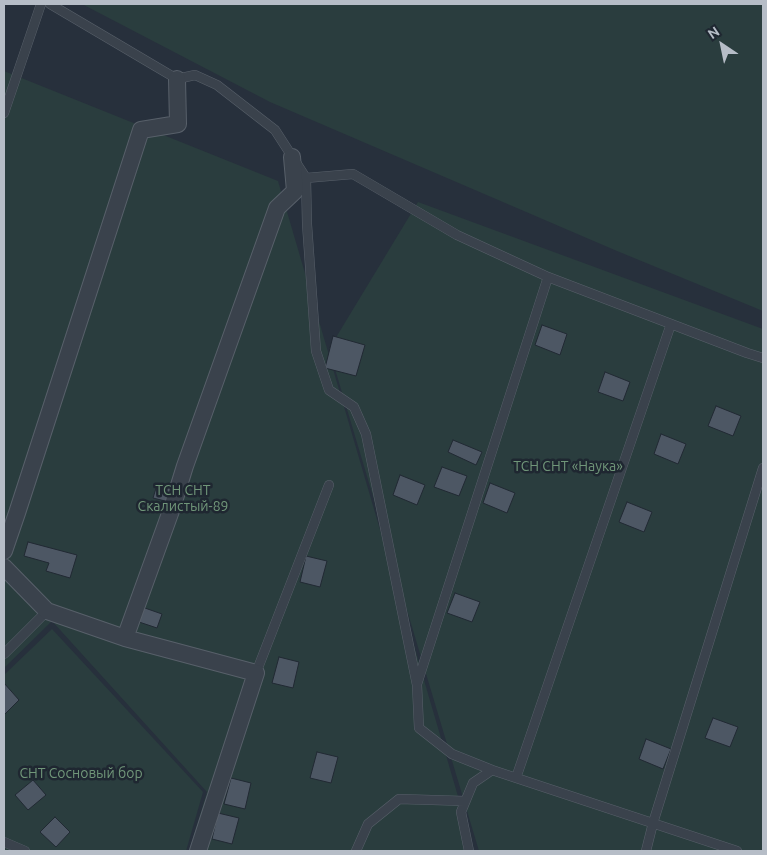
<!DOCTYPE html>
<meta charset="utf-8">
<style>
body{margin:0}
#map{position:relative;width:767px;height:855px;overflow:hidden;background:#27303c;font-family:Ubuntu,sans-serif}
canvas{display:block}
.frame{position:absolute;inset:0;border:5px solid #b6bdc7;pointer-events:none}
.north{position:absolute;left:697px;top:20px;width:50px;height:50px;-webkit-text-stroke:4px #1f2731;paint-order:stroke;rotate:326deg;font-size:14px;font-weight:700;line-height:20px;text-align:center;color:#b6bdc7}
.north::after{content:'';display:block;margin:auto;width:18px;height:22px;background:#b6bdc7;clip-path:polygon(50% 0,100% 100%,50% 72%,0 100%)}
</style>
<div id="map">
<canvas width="767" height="855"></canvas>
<div class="frame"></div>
<div class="north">N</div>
</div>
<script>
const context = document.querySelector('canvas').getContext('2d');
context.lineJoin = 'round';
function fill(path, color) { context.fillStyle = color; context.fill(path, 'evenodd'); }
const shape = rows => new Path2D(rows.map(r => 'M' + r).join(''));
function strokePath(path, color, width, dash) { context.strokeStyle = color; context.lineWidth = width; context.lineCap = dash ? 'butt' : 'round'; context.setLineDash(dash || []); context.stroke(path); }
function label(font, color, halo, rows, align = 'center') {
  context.font = font + ' Ubuntu,sans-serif'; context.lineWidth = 5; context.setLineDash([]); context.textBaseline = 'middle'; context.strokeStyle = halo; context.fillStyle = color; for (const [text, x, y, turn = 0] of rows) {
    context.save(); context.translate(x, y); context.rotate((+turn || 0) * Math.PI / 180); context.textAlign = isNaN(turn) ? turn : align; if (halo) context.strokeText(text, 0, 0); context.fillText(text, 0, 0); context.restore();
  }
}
fill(shape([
 [82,4,763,4,763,311,617,251,270,102],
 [4,71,278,181,474,851,189,851,207,792,52,621,4,668],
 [418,202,763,329,763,851,479,851,329,349],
 [52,629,203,792,186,851,4,851,4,675]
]), '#2a3d3e');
const building = shape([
 [542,325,567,334,560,355,535,345,542,325],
 [333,336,365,345,356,376,325,368,333,336],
 [605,372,630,382,623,401,598,392,605,372],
 [716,406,741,416,733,436,708,426,716,406],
 [661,434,686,444,678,464,654,454,661,434],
 [453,440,482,452,476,465,448,452,453,440],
 [442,467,467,476,459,496,434,487,442,467],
 [400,475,425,485,417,505,393,495,400,475],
 [490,483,515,493,507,513,483,503,490,483],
 [157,485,173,489,169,502,153,498,157,485],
 [627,502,652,512,644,532,619,522,627,502],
 [28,542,77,555,70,578,46,571,49,563,24,556,28,542],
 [306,556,327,561,320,587,300,582,306,556],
 [455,593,480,602,472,622,447,613,455,593],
 [142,607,162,614,157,628,136,621,142,607],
 [279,657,299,662,293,688,272,683,279,657],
 [4,683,19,700,4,715,4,683],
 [713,718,738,727,730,747,705,738,713,718],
 [646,739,671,749,663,769,639,759,646,739],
 [317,752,338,757,331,783,310,778,317,752],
 [231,778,251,783,245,809,224,804,231,778],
 [33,780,46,795,28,810,15,795,33,780],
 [218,813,239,818,232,844,212,839,218,813],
 [55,817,70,832,56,847,40,832,55,817]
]);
fill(building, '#4d5764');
strokePath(building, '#212933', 1);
const service = shape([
 [50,4,177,79,195,75,217,85,275,130,306,178,307,224,316,351,329,390,354,407,366,434,417,685,419,728,452,754,492,770],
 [4,113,41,4],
 [306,178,353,174,457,235,548,277,747,353,763,358],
 [4,654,47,611],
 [256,673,329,485],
 [417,684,548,277],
 [516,778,671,324],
 [4,842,25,851],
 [356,851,368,824,399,799,465,801],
 [469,851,461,812,473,783,492,770,737,851],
 [646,851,653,823,763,468]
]);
const minor = shape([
 [4,551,17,513,141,130,178,124,177,79],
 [4,567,47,611,125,638,256,673,198,851],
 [125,638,172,508,185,466,277,208,295,191,292,157]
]);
strokePath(service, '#58606a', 10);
strokePath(minor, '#58606a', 18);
strokePath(service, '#3a424c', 9);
strokePath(minor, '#3a424c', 16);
label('14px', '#709679', '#1f2731', [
 ["ТСН СНТ «Наука»",568,466],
 ["ТСН СНТ",183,490],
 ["Скалистый-89",183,506],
 ["СНТ Сосновый бор",81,773]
]);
</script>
